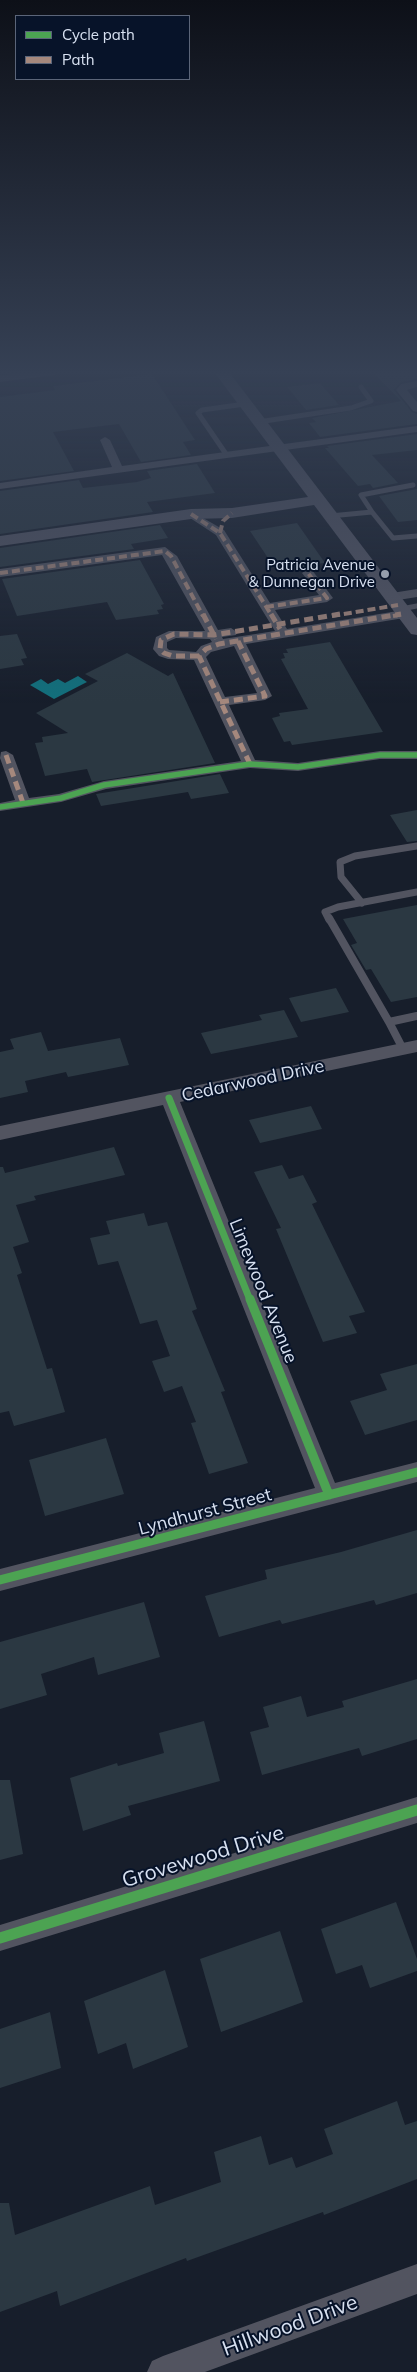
<!DOCTYPE html>
<style>
body{margin:0}
#map{position:relative;width:417px;height:2372px;overflow:hidden;background:#171e2b;font-family:Mulish,sans-serif}
canvas{display:block}
.legend{position:absolute;left:15px;top:15px;width:175px;height:65px;box-sizing:border-box;background:#071329;border:1px solid #5b6579;margin:0;padding:6px 9px;list-style:none;font-size:15px;color:#d8e1f1}
.legend li{display:flex;align-items:center;gap:10px;height:25px}
.legend b{width:25px;border:1px solid #5b6579}
</style>
<div id="map">
<canvas width="417" height="2372"></canvas>
<ul class="legend">
<li><b style="height:6px;background:#4ca352"></b>Cycle path</li>
<li><b style="height:6px;background:#a5887d"></b>Path</li>
</ul>
</div>
<script>
const context = document.querySelector('canvas').getContext('2d');
context.lineJoin = 'round';
function fill(path, color) { context.fillStyle = color; context.fill(path, 'evenodd'); }
const shape = rows => new Path2D(rows.map(r => 'M' + r).join(''));
function strokePath(path, color, width, dash) { context.strokeStyle = color; context.lineWidth = width; context.lineCap = dash ? 'butt' : 'round'; context.setLineDash(dash || []); context.stroke(path); }
function label(font, color, halo, rows, align = 'center') {
  context.font = font + ' Mulish,sans-serif'; context.lineWidth = 4; context.setLineDash([]); context.textBaseline = 'middle'; context.strokeStyle = halo; context.fillStyle = color; for (const [text, x, y, turn = 0] of rows) {
    context.save(); context.translate(x, y); context.rotate((+turn || 0) * Math.PI / 180); context.textAlign = isNaN(turn) ? turn : align; if (halo) context.strokeText(text, 0, 0); context.fillText(text, 0, 0); context.restore();
  }
}
fill(shape([
 [78,676,87,682,54,699,30,685,41,679,48,684,58,679,65,683]
]), '#126f7c');
fill(shape([
 [372,372,417,372,417,379,401,382,394,390,412,412,417,414,417,424,320,437,309,423,316,422,312,418,401,401],
 [152,374,195,440,183,442,191,455,141,462,119,424,53,432,74,471,0,481,0,397,55,390,53,386],
 [320,383,339,405,306,410,287,387],
 [417,434,417,450,372,455,398,483,373,488,370,484,358,486,325,448,329,448,327,446],
 [197,464,215,493,147,502,153,512,0,534,0,491,79,480,83,488,137,482,151,478,147,471],
 [417,489,417,520,398,522,379,496],
 [297,523,325,563,315,564,317,568,308,567,294,571,291,568,276,570,250,531],
 [160,525,168,538,131,544,134,549,0,567,0,548],
 [140,560,164,604,161,605,163,609,157,610,159,614,116,620,107,602,17,616,2,579],
 [17,634,27,658,21,659,24,665,0,669,0,636],
 [330,642,383,732,292,745,290,741,284,742,272,718,280,716,279,713,308,709,281,659,285,658,283,653,288,653,286,649],
 [127,653,168,676,173,673,215,763,92,782,87,769,45,776,35,743,43,742,42,737,68,733,36,713,98,681,85,674],
 [220,774,229,793,191,799,188,792,101,806,96,794],
 [417,810,417,841,407,842,390,815],
 [417,905,417,997,391,1002,371,969,366,970,351,945,357,943,343,919],
 [336,988,349,1012,301,1022,289,998],
 [284,1010,298,1037,211,1054,201,1033,262,1020,259,1015],
 [41,1032,48,1051,120,1038,129,1065,68,1077,66,1072,25,1081,28,1092,0,1098,0,1052,14,1049,10,1039],
 [311,1106,322,1129,260,1143,249,1120],
 [114,1147,125,1175,34,1196,36,1200,16,1205,29,1242,13,1247,22,1273,17,1275,47,1369,52,1368,65,1412,14,1426,9,1411,0,1413,0,1167,3,1167,5,1173],
 [282,1165,289,1179,303,1175,317,1202,312,1204,365,1312,349,1316,357,1333,323,1342,276,1229,281,1228,254,1172],
 [144,1213,148,1226,167,1222,197,1309,192,1311,225,1391,221,1392,248,1463,209,1474,191,1423,196,1422,182,1386,164,1392,152,1361,170,1356,157,1320,140,1324,118,1261,98,1265,90,1238,110,1234,106,1221],
 [417,1364,417,1420,365,1435,350,1401,387,1390,380,1374],
 [106,1438,124,1494,45,1516,29,1460],
 [417,1530,417,1593,376,1605,374,1600,282,1624,280,1620,219,1637,205,1596,267,1579,265,1570,341,1552],
 [144,1602,160,1657,98,1675,94,1657,41,1674,47,1695,0,1709,0,1642],
 [417,1679,417,1739,362,1756,359,1748,262,1775,250,1732,269,1727,263,1707,301,1696,307,1717,344,1707,342,1701],
 [204,1721,220,1781,128,1806,131,1815,83,1831,70,1778,117,1763,118,1766,164,1753,159,1733],
 [0,1780,10,1780,23,1854,0,1860],
 [396,1902,417,1959,417,1971,370,1988,362,1965,336,1974,321,1929],
 [280,1931,303,2002,221,2032,200,1959],
 [165,1970,188,2047,133,2069,126,2043,98,2054,84,2001],
 [50,2012,61,2068,0,2088,0,2029],
 [397,2101,405,2125,417,2121,417,2179,324,2215,323,2212,187,2261,186,2258,60,2306,57,2291,0,2312,0,2203,9,2203,15,2235,150,2186,155,2205,221,2182,214,2152,261,2136,269,2165,292,2157,296,2168,333,2154,324,2129]
]), '#2b3842');
strokePath(shape([
 [258,422,351,408,371,401,361,387],
 [226,454,198,413,202,410,245,404],
 [372,512,361,495,413,485],
 [330,516,372,512,393,538,417,536],
 [401,609,417,606]
]), '#525460', 5);
strokePath(shape([
 [362,903,341,877,340,862,355,856,417,846],
 [329,920,325,912,338,907,417,892]
]), '#525460', 7);
strokePath(shape([
 [329,918,389,1022],
 [403,1049,389,1022,417,1016]
]), '#525460', 8);
fill(shape([
 [27,372,59,372,54,375,0,382,0,376,27,372],
 [417,381,417,387,407,390,417,402,417,412,413,411,396,390,401,384,417,381],
 [417,426,417,432,0,489,0,483,112,467,100,440,105,437,110,440,122,466,417,426],
 [191,511,224,530,270,603,319,595,302,573,308,569,312,570,333,598,327,602,275,610,287,629,404,610,410,614,404,618,246,644,272,696,265,700,229,705,255,760,298,763,380,751,417,751,417,759,380,759,298,771,250,768,106,789,61,802,0,811,0,803,15,800,0,758,1,752,6,751,13,755,29,798,59,794,104,781,241,761,194,660,168,659,159,656,153,649,156,637,169,631,205,631,162,555,0,577,0,569,165,547,177,556,218,630,231,628,237,632,236,635,222,637,223,639,275,631,216,535,187,516,185,514,187,512,191,511],
 [176,638,210,639,212,642,201,646,196,652,169,650,167,648,167,642,176,638],
 [234,646,257,693,225,697,206,657,211,652,234,646],
 [417,589,417,597,392,601,386,597,392,593,417,589],
 [417,1040,417,1052,180,1102,335,1483,417,1462,417,1482,0,1591,0,1569,315,1488,163,1105,0,1140,0,1126,417,1040],
 [417,1797,417,1823,0,1951,0,1925,417,1797],
 [417,2264,417,2294,205,2372,147,2372,152,2361,163,2356,417,2264]
]), '#525460');
fill(shape([
 [214,372,229,372,417,618,417,635,411,634,314,505,232,518,191,519,0,546,0,536,191,509,232,508,308,497,214,372]
]), '#545664');
strokePath(shape([
 [191,514,220,533,272,616],
 [220,533,223,521,232,513],
 [0,573,165,551,171,556,203,616],
 [266,607,327,598,308,573],
 [332,616,398,605],
 [393,616,404,614]
]), '#a5887d', 4, [8, 4]);
strokePath(shape([
 [203,614,216,639],
 [271,614,280,629],
 [199,656,173,656,164,653,160,649,161,640,174,634,214,635,340,614],
 [220,702,265,696,238,641],
 [6,755,23,803],
 [250,764,199,656,206,649,219,644,401,614]
]), '#a5887d', 5, [9, 5]);
strokePath(shape([
 [0,807,61,798,104,785,250,764,298,767,380,755,417,755]
]), '#4ca352', 5.5);
strokePath(shape([
 [169,1098,250,1300]
]), '#4ca352', 7);
strokePath(shape([
 [250,1299,329,1495],
 [0,1580,417,1472]
]), '#4ca352', 9);
strokePath(shape([
 [0,1938,417,1810]
]), '#4ca352', 11);
const sky = context.createLinearGradient(0, 0, 0, 704);
sky.addColorStop(0, '#0d1018');
sky.addColorStop(0.53, '#364155');
sky.addColorStop(1, '#36415500');
context.fillStyle = sky;
context.fillRect(0, 0, 417, 704);
for (const [x, y, r, color] of [
 [385,574,5,"#949dac"]
]) { const dot = new Path2D(); dot.arc(x, y, r, 0, 2 * Math.PI); context.fillStyle = color; context.fill(dot); strokePath(dot, '#071329', 2); }
label('15px', '#d8e1f1', '#071329', [
 ["Patricia Avenue",375,565],
 ["& Dunnegan Drive",375,582]
], 'right');
label('18px', '#d8e1f1', '#071329', [
 ["Cedarwood Drive",253,1081,-12],
 ["Limewood Avenue",263,1291,68],
 ["Lyndhurst Street",205,1512,-15]
]);
label('21px', '#d8e1f1', '#071329', [
 ["Grovewood Drive",203,1857,-17],
 ["Hillwood Drive",290,2326,-20]
]);
</script>
